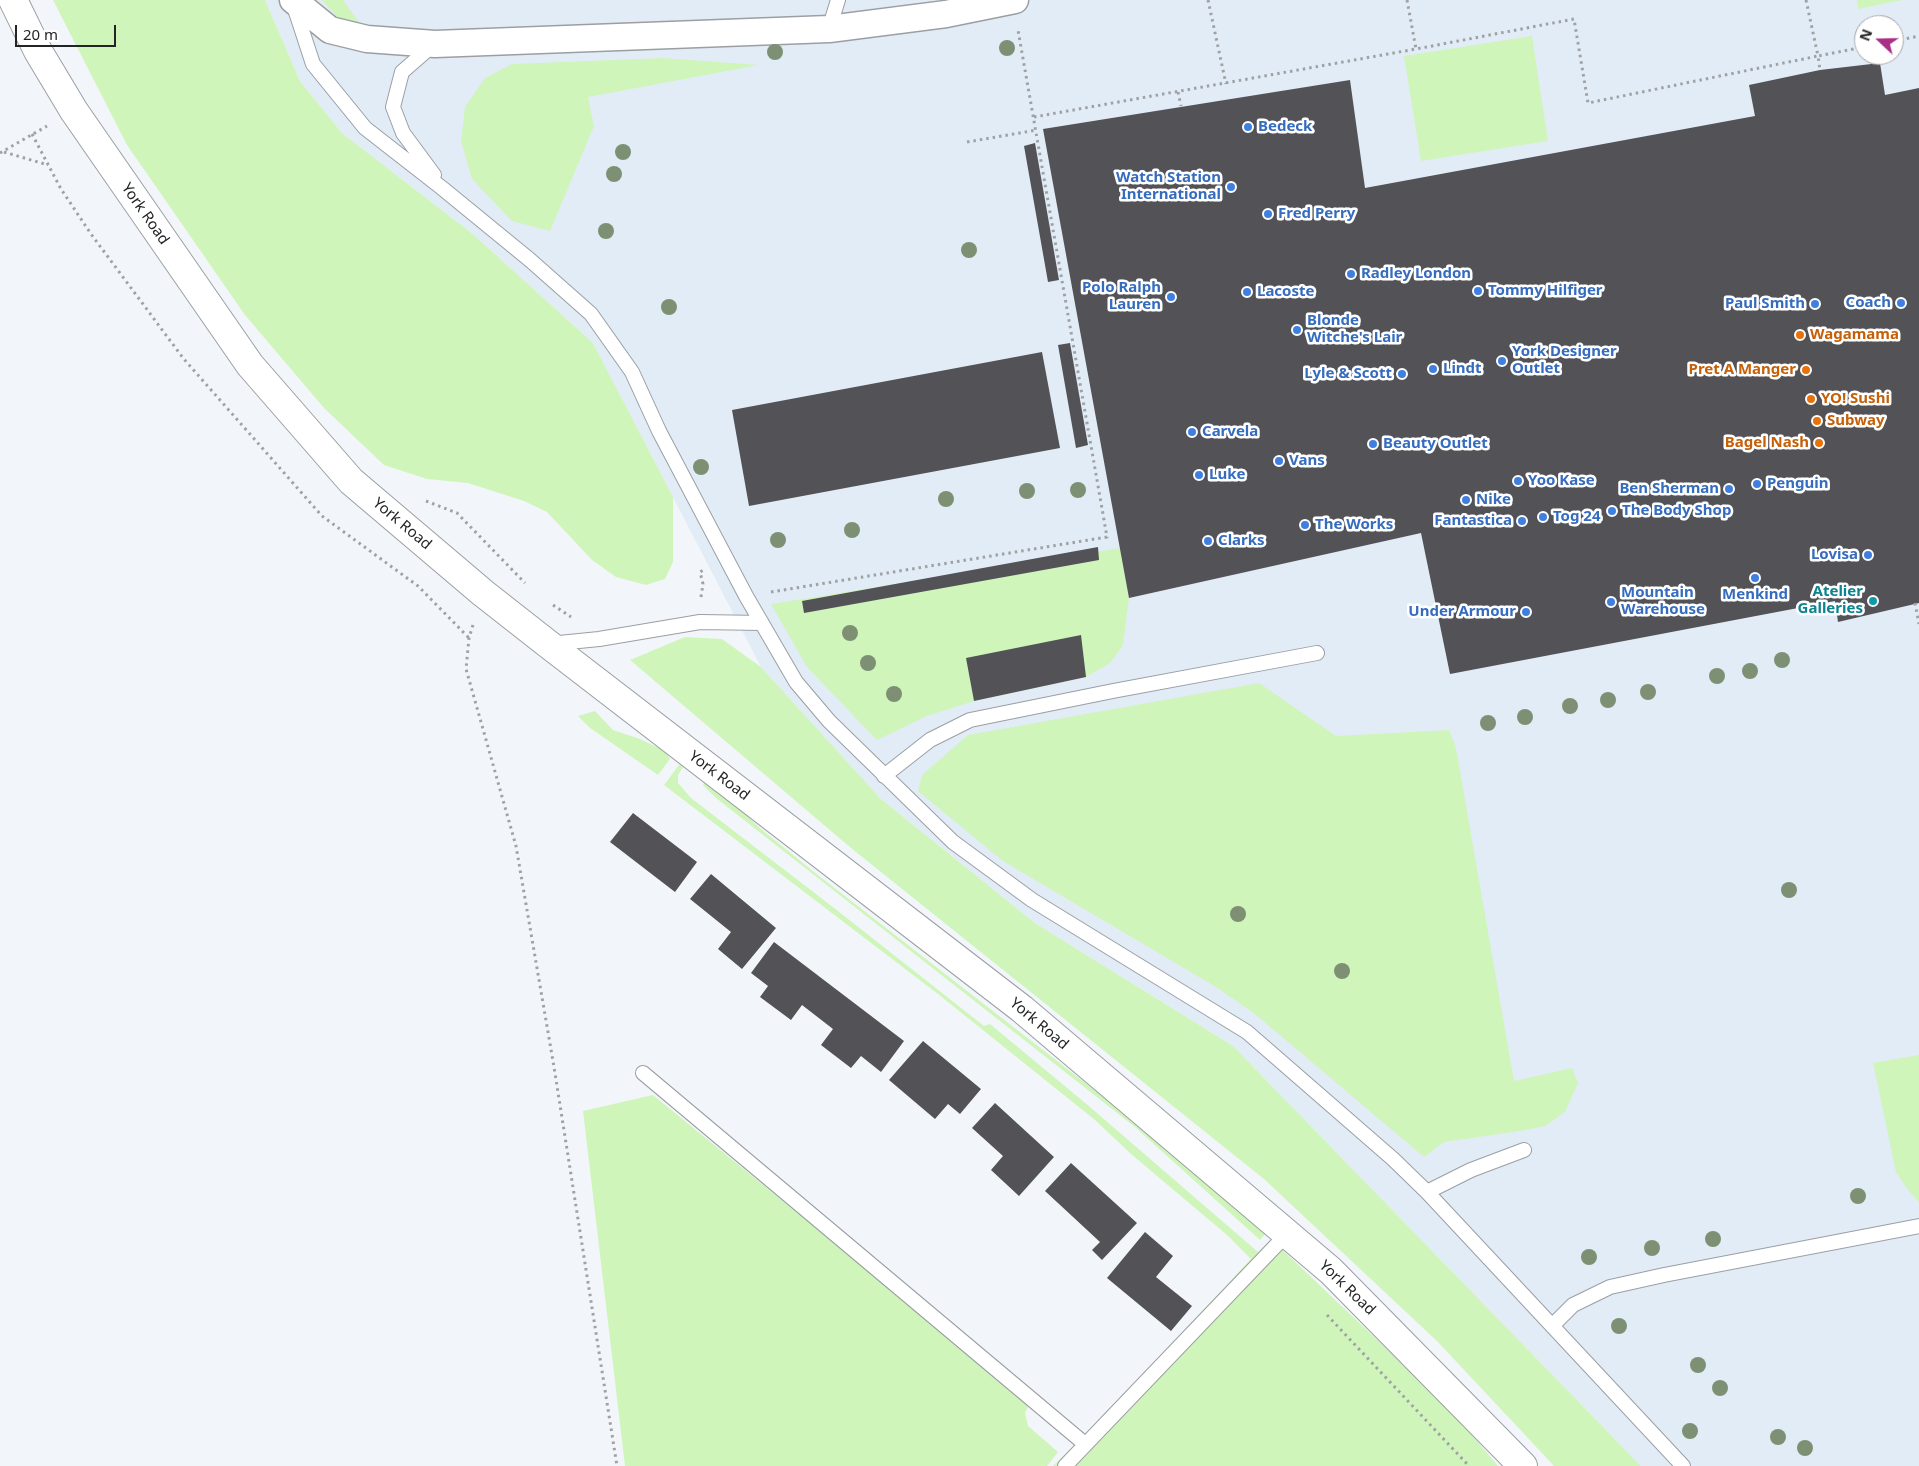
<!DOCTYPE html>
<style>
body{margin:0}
#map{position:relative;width:1919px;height:1466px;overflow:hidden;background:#f2f6fa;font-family:"Noto Sans",sans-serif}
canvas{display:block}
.north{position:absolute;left:1854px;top:15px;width:50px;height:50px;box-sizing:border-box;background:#fff;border:1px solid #a7a7a8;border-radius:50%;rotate:291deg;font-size:14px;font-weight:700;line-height:20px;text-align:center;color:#222425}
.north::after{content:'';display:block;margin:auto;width:18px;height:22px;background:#a82f85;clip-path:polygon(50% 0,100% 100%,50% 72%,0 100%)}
.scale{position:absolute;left:15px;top:25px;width:101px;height:22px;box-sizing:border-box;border:2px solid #222425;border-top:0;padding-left:6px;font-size:15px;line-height:18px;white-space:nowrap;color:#222425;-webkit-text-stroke:4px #fff;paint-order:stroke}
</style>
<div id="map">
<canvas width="1919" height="1466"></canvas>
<div class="north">N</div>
<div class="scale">20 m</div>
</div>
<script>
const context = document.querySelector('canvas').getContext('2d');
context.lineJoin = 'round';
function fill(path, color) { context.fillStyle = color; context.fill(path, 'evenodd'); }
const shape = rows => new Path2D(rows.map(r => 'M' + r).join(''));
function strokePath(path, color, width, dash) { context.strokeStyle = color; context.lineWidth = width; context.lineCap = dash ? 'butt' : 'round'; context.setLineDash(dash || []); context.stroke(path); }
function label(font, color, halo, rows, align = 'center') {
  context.font = font + ' "Noto Sans",sans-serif'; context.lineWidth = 5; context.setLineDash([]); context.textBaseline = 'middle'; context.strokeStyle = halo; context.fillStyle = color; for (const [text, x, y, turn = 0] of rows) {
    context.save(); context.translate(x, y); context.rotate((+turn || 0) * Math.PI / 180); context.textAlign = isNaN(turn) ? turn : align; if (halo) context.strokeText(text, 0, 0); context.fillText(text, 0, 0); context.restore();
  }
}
fill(shape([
 [265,0,1919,0,1919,1466,1641,1466,1233,1046,1035,923,881,799,761,667,593,343,474,235,342,133,300,81],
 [1864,25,1894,25,1894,55,1864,55]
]), '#e2ecf6');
fill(shape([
 [53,0,265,0,300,81,342,133,474,235,593,343,673,497,673,562,665,579,646,585,616,577,592,560,547,512,524,501,468,483,427,479,384,465,324,408,245,315,127,145],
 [322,0,343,0,362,27,339,19],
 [1857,0,1902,0,1858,9],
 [1532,36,1548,141,1421,161,1404,56],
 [663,58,759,65,588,97,594,126,550,231,512,221,472,179,461,141,465,107,485,78,512,64],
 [1120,548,1129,598,1123,645,1110,663,1086,677,974,701,927,716,877,740,807,667,771,604],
 [685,637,722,639,761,667,881,799,1035,923,1233,1046,1641,1466,1554,1466,1438,1342,1264,1179,851,848,630,660],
 [1259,683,1336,736,1449,730,1456,748,1514,1081,1572,1068,1578,1083,1565,1112,1545,1126,1520,1131,1444,1142,1424,1157,1255,1014,1216,987,1003,861,918,791,922,775,968,735],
 [595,711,613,730,640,739,665,751,670,759,658,775,590,728,578,716],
 [685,757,688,759,678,775,678,783,691,798,838,911,984,1026,990,1024,1090,1107,1258,1252,1271,1239,1451,1410,1498,1466,1053,1466,1096,1424,1251,1259,1227,1235,1131,1154,1095,1120,938,994,664,785],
 [706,777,761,829,814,872,1142,1127,1266,1233,1260,1240,1135,1127,716,798,703,785],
 [1919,1055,1919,1202,1908,1190,1896,1172,1873,1063],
 [653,1095,1030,1403,1025,1413,1028,1426,1058,1452,1047,1466,625,1466,583,1111]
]), '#cff5bb');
fill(shape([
 [1880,63,1885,95,1919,88,1919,603,1838,622,1835,601,1450,674,1421,533,1129,598,1043,129,1350,80,1365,188,1755,116,1749,85,1820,70],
 [1035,143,1059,280,1048,282,1024,146],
 [1070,343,1088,445,1076,448,1058,345],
 [1042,352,1060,448,749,506,732,410],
 [1098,547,1099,560,804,613,802,601],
 [1081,635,1086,677,974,701,966,658],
 [633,813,697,862,675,892,610,842],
 [711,874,776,928,742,969,718,949,731,932,690,899],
 [774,942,904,1041,881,1072,861,1056,851,1068,821,1045,833,1029,802,1005,791,1020,760,997,768,986,751,973],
 [923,1041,981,1089,960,1114,948,1104,935,1119,889,1080],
 [995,1103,1054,1157,1019,1196,991,1170,1003,1156,972,1128],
 [1071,1163,1137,1223,1102,1260,1092,1250,1100,1242,1045,1191],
 [1145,1232,1173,1256,1156,1277,1192,1306,1171,1331,1107,1278]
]), '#525257');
const service = shape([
 [294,6,313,64,365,128,442,188,530,260,591,314,632,372,659,431,746,596,796,682,829,721,953,842,1032,900,1247,1032,1393,1159,1427,1192,1683,1466],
 [829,29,838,0],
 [434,175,403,133,393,107,402,72,434,44],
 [549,644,599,639,700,622,762,623],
 [884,776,930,740,970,720,1113,691,1317,653],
 [643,1073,1085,1444],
 [1427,1192,1471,1170,1524,1150],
 [1553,1325,1573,1305,1610,1287,1664,1275,1919,1226],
 [1065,1466,1287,1234]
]);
const minor = shape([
 [293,0,330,30,367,39,435,44,829,29,946,14,1015,0]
]);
const secondary = shape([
 [13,0,38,51,74,111,250,365,351,481,483,593,548,644,1022,1009,1331,1271,1523,1466]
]);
strokePath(service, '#9b9fa3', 16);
strokePath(minor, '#9b9fa3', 29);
strokePath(secondary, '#9b9fa3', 30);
strokePath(shape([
 [1208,0,1226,84],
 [1407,0,1416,49,1574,19,1588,103,1818,56,1820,70],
 [1806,0,1818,56,1864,47],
 [1894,41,1919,36],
 [1178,92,1181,106],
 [1034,117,1416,49],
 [32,134,61,189,91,234,183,358,322,516,418,586,469,638],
 [967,142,1037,130],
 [4,152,48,165],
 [0,153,47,126],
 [426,501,457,513,525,583],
 [771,592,1107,537,1018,30],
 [701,597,703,584,700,572,705,569],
 [1915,603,1919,624],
 [553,605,571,617],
 [473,625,469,638,466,669,516,846,554,1067,617,1466],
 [1327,1315,1469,1466]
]), '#9fa2a5', 3, [2.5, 4]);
strokePath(service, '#fff', 14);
strokePath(minor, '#fff', 26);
strokePath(secondary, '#fff', 28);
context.fillStyle = '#7d9074';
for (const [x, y] of [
 [1007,48],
 [775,52],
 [623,152],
 [614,174],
 [606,231],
 [969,250],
 [669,307],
 [701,467],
 [1078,490],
 [1027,491],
 [946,499],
 [852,530],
 [778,540],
 [850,633],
 [1782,660],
 [868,663],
 [1750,671],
 [1717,676],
 [1648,692],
 [894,694],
 [1608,700],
 [1570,706],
 [1525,717],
 [1488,723],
 [1789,890],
 [1238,914],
 [1342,971],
 [1858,1196],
 [1713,1239],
 [1652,1248],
 [1589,1257],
 [1619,1326],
 [1698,1365],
 [1720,1388],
 [1690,1431],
 [1778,1437],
 [1805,1448]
]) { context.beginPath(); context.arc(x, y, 8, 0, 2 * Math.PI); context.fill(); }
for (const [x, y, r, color] of [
 [1248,127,5,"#3f7fe0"],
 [1231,187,5,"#3f7fe0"],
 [1268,214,5,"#3f7fe0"],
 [1351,274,5,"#3f7fe0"],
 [1478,291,5,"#3f7fe0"],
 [1247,292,5,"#3f7fe0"],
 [1171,297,5,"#3f7fe0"],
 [1901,303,5,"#3f7fe0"],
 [1815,304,5,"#3f7fe0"],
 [1297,330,5,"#3f7fe0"],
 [1800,335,5,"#e8710a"],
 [1502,361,5,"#3f7fe0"],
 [1433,369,5,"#3f7fe0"],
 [1806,370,5,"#e8710a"],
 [1402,374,5,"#3f7fe0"],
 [1811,399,5,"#e8710a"],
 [1817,421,5,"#e8710a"],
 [1192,432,5,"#3f7fe0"],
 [1819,443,5,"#e8710a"],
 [1373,444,5,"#3f7fe0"],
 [1279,461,5,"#3f7fe0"],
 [1199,475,5,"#3f7fe0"],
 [1518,481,5,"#3f7fe0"],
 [1757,484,5,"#3f7fe0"],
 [1729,489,5,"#3f7fe0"],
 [1466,500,5,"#3f7fe0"],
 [1612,511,5,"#3f7fe0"],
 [1543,517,5,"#3f7fe0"],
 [1522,521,5,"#3f7fe0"],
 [1305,525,5,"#3f7fe0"],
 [1208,541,5,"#3f7fe0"],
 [1868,555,5,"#3f7fe0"],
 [1755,578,5,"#3f7fe0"],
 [1873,601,5,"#0f9aa8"],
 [1611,602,5,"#3f7fe0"],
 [1526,612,5,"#3f7fe0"]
]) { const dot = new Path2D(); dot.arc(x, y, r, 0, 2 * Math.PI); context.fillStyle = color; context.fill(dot); strokePath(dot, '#fff', 2); }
label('bold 15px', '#366cbe', '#fff', [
 ["Bedeck",1258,127],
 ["Watch Station",1221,178,"right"],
 ["International",1221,195,"right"],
 ["Fred Perry",1278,214],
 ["Radley London",1361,274],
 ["Polo Ralph",1161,288,"right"],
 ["Lauren",1161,305,"right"],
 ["Tommy Hilfiger",1488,291],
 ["Lacoste",1257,292],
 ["Coach",1891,303,"right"],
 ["Paul Smith",1805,304,"right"],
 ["Blonde",1307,321],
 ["Witche's Lair",1307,338],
 ["York Designer",1512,352],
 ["Outlet",1512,369],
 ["Lindt",1443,369],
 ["Lyle & Scott",1392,374,"right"],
 ["Carvela",1202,432],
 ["Beauty Outlet",1383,444],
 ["Vans",1289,461],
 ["Luke",1209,475],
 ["Yoo Kase",1528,481],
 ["Penguin",1767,484],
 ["Ben Sherman",1719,489,"right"],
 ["Nike",1476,500],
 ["The Body Shop",1622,511],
 ["Tog 24",1553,517],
 ["Fantastica",1512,521,"right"],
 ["The Works",1315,525],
 ["Clarks",1218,541],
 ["Lovisa",1858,555,"right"],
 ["Mountain",1621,593],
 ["Warehouse",1621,610],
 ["Menkind",1755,595,"center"],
 ["Under Armour",1516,612,"right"]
], 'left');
label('15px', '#222425', '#fff', [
 ["York Road",145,214,55],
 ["York Road",402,524,40],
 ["York Road",719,776,37],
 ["York Road",1039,1024,40],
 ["York Road",1347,1288,44]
]);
label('bold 15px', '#c56008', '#fff', [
 ["Wagamama",1810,335],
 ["Pret A Manger",1796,370,"right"],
 ["YO! Sushi",1821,399],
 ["Subway",1827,421],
 ["Bagel Nash",1809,443,"right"]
], 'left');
label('bold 15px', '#0d838f', '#fff', [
 ["Atelier",1863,592],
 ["Galleries",1863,609]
], 'right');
</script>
